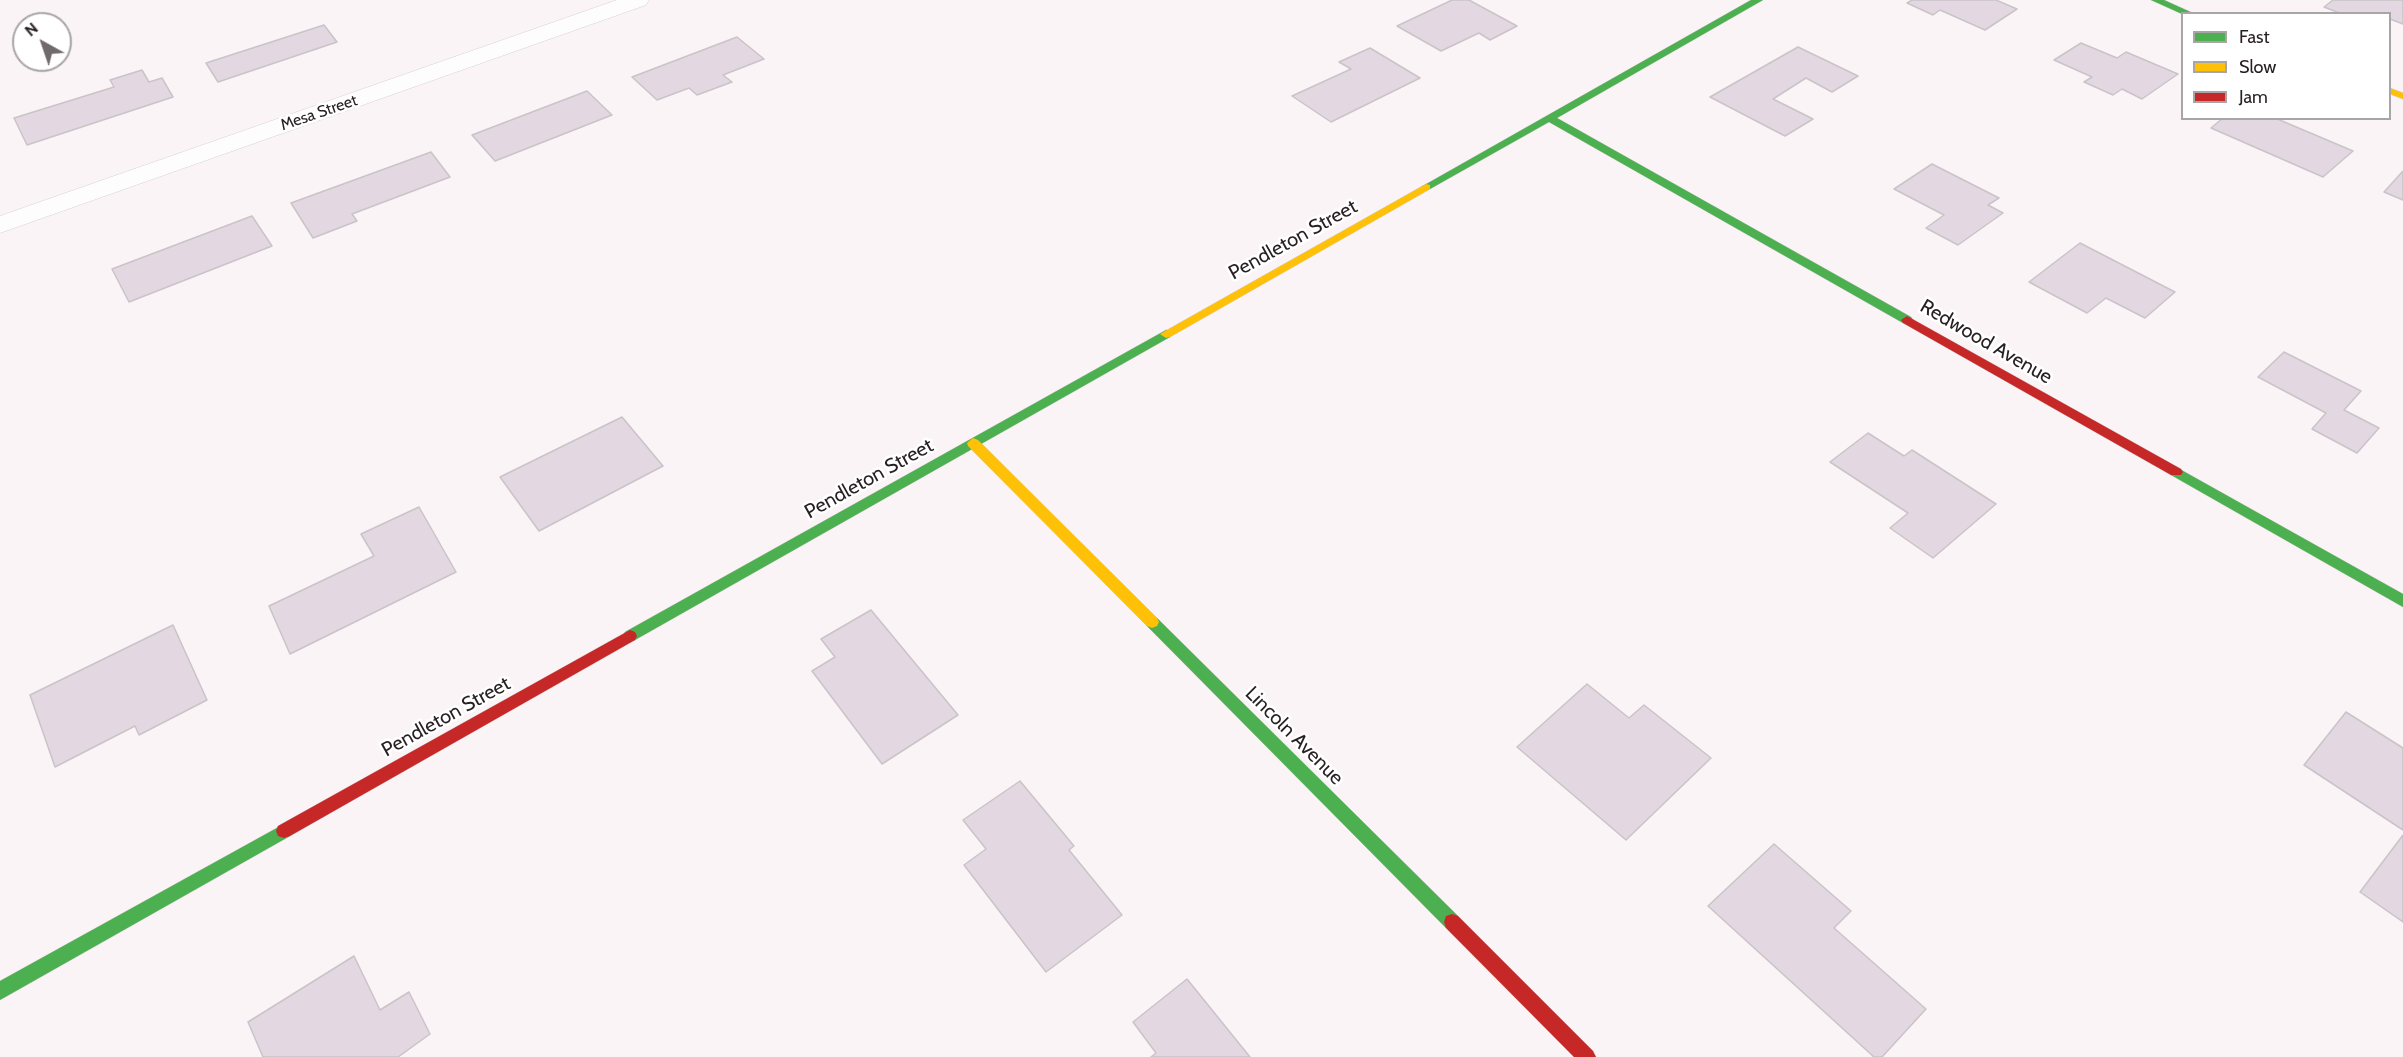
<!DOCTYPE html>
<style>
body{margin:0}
#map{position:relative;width:2403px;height:1057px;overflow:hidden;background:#faf4f6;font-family:Cabin,sans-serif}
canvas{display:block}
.legend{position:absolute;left:2181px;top:12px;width:210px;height:108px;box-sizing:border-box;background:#fff;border:2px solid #a9a5a6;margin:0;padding:8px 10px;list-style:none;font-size:18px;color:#271f21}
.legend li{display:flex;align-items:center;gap:12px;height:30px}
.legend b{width:30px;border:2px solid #a9a5a6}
.north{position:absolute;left:12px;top:12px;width:60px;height:60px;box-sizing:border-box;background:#fff;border:2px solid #a9a5a6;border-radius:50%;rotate:320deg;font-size:16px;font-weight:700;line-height:24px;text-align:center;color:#271f21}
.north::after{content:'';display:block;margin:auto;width:21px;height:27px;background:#716a6c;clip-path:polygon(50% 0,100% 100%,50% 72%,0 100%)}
</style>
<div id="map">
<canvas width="2403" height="1057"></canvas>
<ul class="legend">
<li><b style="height:8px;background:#4caf50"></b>Fast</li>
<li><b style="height:8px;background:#ffc107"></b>Slow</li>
<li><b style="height:8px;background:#c62828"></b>Jam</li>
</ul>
<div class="north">N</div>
</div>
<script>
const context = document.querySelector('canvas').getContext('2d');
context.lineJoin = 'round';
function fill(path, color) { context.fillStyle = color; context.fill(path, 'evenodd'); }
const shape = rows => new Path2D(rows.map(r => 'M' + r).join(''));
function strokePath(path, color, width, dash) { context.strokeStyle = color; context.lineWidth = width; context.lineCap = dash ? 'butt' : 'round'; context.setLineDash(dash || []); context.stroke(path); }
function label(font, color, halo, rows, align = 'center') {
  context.font = font + ' Cabin,sans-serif'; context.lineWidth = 5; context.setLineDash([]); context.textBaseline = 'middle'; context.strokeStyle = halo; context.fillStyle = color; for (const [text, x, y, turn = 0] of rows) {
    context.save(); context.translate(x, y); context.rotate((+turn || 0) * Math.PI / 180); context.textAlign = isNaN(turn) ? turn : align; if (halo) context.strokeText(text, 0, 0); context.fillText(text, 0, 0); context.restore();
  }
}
const building = shape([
 [1452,0,1469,0,1517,26,1490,40,1479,33,1441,51,1397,26,1452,0],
 [1912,0,1996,0,2017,9,1985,30,1940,10,1933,15,1907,3,1912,0],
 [2333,0,2403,0,2403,24,2390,19,2390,14,2342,14,2324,7,2333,0],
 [324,25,337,42,218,82,206,63,324,25],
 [737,37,764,59,723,75,732,82,697,95,689,88,657,100,632,77,737,37],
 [2081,43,2117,58,2126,52,2178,74,2142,99,2122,89,2113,95,2084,82,2092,77,2054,60,2081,43],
 [1798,47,1858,76,1832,92,1806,78,1773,99,1813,119,1785,136,1710,97,1798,47],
 [1370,48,1420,78,1331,122,1292,96,1351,69,1339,62,1370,48],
 [142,70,149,82,162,78,173,97,27,145,14,118,114,87,110,80,142,70],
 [587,91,612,115,495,161,472,135,587,91],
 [2223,118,2275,118,2353,151,2323,177,2211,128,2223,118],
 [431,152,450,177,352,214,357,221,313,238,291,203,431,152],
 [1932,164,1999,198,1988,205,2003,213,1958,245,1926,228,1944,215,1894,189,1932,164],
 [2403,171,2403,200,2384,192,2403,171],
 [252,216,272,246,129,302,112,269,252,216],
 [2080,243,2175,292,2145,318,2106,298,2087,313,2029,282,2080,243],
 [2284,352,2361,391,2344,410,2379,428,2357,453,2312,429,2326,413,2258,377,2284,352],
 [622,417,663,466,539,531,500,477,622,417],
 [1868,433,1904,456,1912,450,1996,504,1933,558,1890,528,1908,513,1830,462,1868,433],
 [419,507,456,572,290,654,269,606,374,556,361,534,419,507],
 [871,610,958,715,882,764,812,671,835,657,821,639,871,610],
 [173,625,207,700,139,735,135,726,55,767,30,695,173,625],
 [1587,684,1629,718,1644,705,1711,758,1626,840,1517,747,1587,684],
 [2346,712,2403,748,2403,830,2304,765,2346,712],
 [1020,781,1074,846,1069,850,1122,915,1046,972,964,865,986,849,963,820,1020,781],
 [2403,835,2403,922,2360,892,2403,835],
 [1774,844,1851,911,1834,928,1926,1009,1882,1057,1874,1057,1708,906,1774,844],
 [354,956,380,1010,409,992,430,1034,398,1057,263,1057,248,1022,354,956],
 [1187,979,1250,1057,1151,1057,1156,1053,1133,1022,1187,979]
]);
fill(building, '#e3d7e1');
strokePath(building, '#c9c4c7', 1.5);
const street = shape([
 [617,0,649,0,646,5,0,233,0,216,617,0]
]);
const fast = shape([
 [1751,0,1763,0,1557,118,1911,317,1913,320,1911,323,1903,323,1549,122,1430,189,1426,190,1421,187,1751,0],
 [2151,0,2164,0,2195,14,2182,14,2151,0],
 [1166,330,1172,334,1170,337,635,640,630,642,625,640,623,636,625,632,1166,330],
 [2176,467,2403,594,2403,607,2171,475,2169,472,2171,469,2176,467],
 [1152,616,1157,618,1458,916,1460,922,1458,928,1452,930,1446,928,1147,626,1145,622,1147,618,1152,616],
 [284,824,290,826,292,831,290,836,0,1000,0,981,284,824]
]);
const slow = shape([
 [2390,88,2403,93,2403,99,2390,94,2390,88],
 [1426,184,1430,185,1430,189,1170,337,1166,338,1160,334,1426,184],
 [973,438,978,440,1157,618,1159,622,1157,626,1152,628,1147,626,968,446,967,443,973,438]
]);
const jam = shape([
 [1907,316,2181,469,2183,472,2181,475,2171,475,1903,323,1901,320,1907,316],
 [630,630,635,632,637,636,635,640,290,836,284,838,278,836,276,831,278,826,630,630],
 [1452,914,1458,916,1593,1051,1596,1057,1574,1057,1446,928,1444,922,1446,916,1452,914]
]);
strokePath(street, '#d7d0d2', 1);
strokePath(fast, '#d7d0d2', 1);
strokePath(slow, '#d7d0d2', 1);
strokePath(jam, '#d7d0d2', 1);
fill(street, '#fefdfe');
fill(fast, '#4caf50');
fill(slow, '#ffc107');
fill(jam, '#c62828');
label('16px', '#271f21', '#fff', [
 ["Mesa Street",319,113,-19]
]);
label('20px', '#271f21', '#fff', [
 ["Pendleton Street",1293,240,-29],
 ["Redwood Avenue",1986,342,30],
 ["Pendleton Street",869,479,-29],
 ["Pendleton Street",446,717,-29],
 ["Lincoln Avenue",1294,736,45]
]);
</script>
